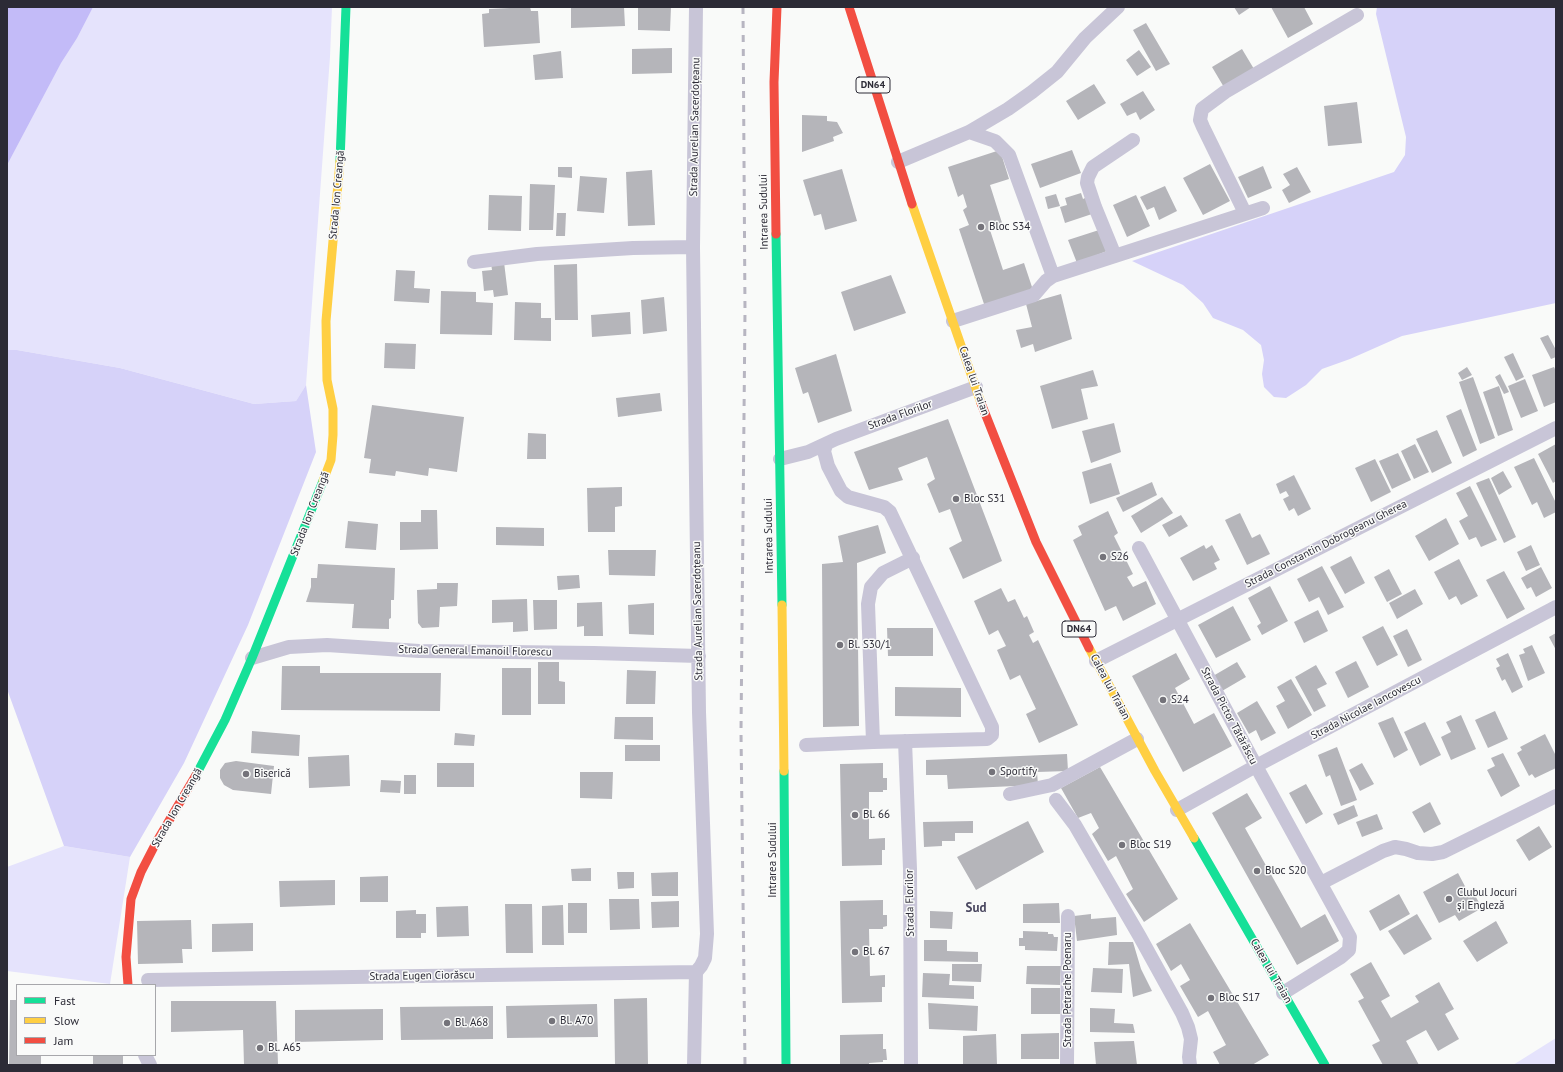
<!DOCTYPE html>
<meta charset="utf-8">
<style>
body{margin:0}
#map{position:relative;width:1563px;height:1072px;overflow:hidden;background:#f9faf9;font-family:"PT Sans",sans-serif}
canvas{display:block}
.frame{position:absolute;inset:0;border:8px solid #2c2b36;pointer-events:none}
.legend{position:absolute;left:16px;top:984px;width:140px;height:72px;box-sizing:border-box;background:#f9faf9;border:1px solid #a7a7ab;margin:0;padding:5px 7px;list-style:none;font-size:12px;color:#2c2b36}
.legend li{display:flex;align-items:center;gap:8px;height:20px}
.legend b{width:20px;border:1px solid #a7a7ab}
</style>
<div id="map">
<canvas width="1563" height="1072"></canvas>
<div class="frame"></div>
<ul class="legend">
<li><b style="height:5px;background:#16e098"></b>Fast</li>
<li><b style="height:5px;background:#ffcf43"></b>Slow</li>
<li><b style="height:5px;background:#f24e42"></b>Jam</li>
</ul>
</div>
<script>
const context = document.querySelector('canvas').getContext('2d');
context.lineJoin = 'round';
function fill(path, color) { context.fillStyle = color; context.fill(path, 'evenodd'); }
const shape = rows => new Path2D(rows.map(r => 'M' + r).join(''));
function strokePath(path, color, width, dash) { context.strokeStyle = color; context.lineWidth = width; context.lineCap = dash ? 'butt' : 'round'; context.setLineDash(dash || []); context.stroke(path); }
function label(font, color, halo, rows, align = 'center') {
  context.font = font + ' "PT Sans",sans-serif'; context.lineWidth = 3; context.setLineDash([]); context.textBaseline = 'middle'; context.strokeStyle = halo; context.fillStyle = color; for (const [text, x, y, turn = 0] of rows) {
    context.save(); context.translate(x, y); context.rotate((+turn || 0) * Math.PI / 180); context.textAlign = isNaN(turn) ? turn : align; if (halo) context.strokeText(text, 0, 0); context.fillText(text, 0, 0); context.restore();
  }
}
fill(shape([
 [7,7,332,7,330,57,306,385,296,401,254,404,120,368,17,350,7,350],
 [64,846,130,857,110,984,7,971,7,867],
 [1556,1038,1556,1065,1513,1065]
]), '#e5e3fc');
fill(shape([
 [1377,7,1556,7,1556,303,1402,336,1350,359,1322,369,1306,385,1286,398,1274,397,1264,387,1262,374,1264,360,1261,345,1243,330,1213,318,1203,303,1183,285,1132,261,1394,172,1405,155,1406,137,1376,14],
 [7,350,17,350,120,368,254,404,296,401,306,385,316,452,248,625,184,763,130,857,64,846,7,689]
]), '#d6d2f9');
fill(shape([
 [7,7,93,7,77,38,61,63,7,165]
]), '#c3bbf8');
fill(shape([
 [530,7,531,11,538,11,540,43,484,47,482,14,489,13,489,9],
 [571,7,624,7,625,26,571,28],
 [638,7,671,7,670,31,638,30],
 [1234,7,1251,7,1239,15],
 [1271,7,1304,7,1313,24,1288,38],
 [1146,23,1170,64,1156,71,1133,30],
 [672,48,672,73,632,74,632,49],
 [1242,49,1254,69,1225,89,1212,67],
 [1139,50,1151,67,1137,76,1126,60],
 [561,51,563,78,535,80,533,55],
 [1094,84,1106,103,1078,120,1066,101],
 [1143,91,1155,110,1140,120,1136,112,1127,116,1120,104],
 [1357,102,1362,143,1328,146,1324,106],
 [802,115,827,116,827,121,837,122,843,133,833,137,834,141,802,152],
 [1000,150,1009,179,990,185,1003,226,990,230,1003,270,1024,263,1033,290,985,307,959,229,969,225,963,210,967,207,963,194,958,197,948,167],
 [1072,150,1081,173,1040,188,1031,164],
 [1210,164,1230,201,1203,215,1183,178],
 [1263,166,1272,188,1248,198,1238,177],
 [558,167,572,167,572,178,558,177],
 [1297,167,1311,192,1289,203,1282,190,1290,185,1283,174],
 [842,169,857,221,825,230,821,214,814,216,803,180],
 [652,170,655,225,628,226,626,172],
 [580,176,607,178,604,213,577,211],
 [530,184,555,185,553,230,529,230],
 [1165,186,1177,211,1159,220,1154,207,1147,210,1140,197],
 [1081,193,1083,199,1087,197,1092,214,1065,223,1060,207,1067,205,1065,198],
 [1056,194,1060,206,1048,209,1045,197],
 [489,195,522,196,521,231,488,230],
 [1136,195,1150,226,1127,237,1113,205],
 [557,213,566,213,565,236,556,236],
 [1099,230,1107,251,1077,263,1068,240],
 [504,262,508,295,494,297,493,290,484,291,482,271,492,270,491,263],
 [577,264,578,320,555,320,554,265],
 [396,270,415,271,414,288,430,289,429,303,394,301],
 [891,275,906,313,854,331,841,292],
 [441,291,476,292,476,302,493,303,492,335,440,334],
 [1061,294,1072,339,1035,352,1033,344,1021,348,1016,330,1032,327,1026,304],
 [664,297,667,331,643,334,641,300],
 [515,302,541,303,541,318,551,318,551,341,514,340],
 [630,312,631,334,592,337,591,315],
 [1548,335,1556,350,1556,357,1551,359,1540,338],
 [385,343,416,344,415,369,384,368],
 [1513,353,1524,377,1516,381,1504,357],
 [836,354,852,411,818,423,808,392,803,394,795,368],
 [1467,367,1472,375,1462,380,1458,373],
 [1554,367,1556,371,1556,402,1544,407,1532,375],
 [1093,370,1098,386,1081,389,1088,419,1052,429,1040,386],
 [1500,374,1509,392,1504,394,1495,377],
 [1473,377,1495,438,1480,444,1459,382],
 [1525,379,1538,411,1521,418,1508,386],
 [1499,386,1513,430,1498,436,1483,392],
 [660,393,662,411,618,417,616,398],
 [372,405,464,417,457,472,429,468,428,476,396,471,395,476,369,473,371,459,364,458],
 [1461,409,1477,450,1463,457,1446,416],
 [948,419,1002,561,963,579,949,548,962,541,950,509,939,513,927,484,935,479,927,457,898,468,903,480,869,490,854,452],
 [1114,423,1121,452,1091,463,1082,431],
 [1437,430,1452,463,1432,473,1416,439],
 [528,433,546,434,546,459,527,459],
 [1415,444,1429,472,1414,479,1401,451],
 [1556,444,1556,481,1553,483,1538,454],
 [1398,453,1411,480,1392,489,1379,461],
 [1534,458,1556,503,1556,512,1544,518,1537,502,1532,505,1514,467],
 [1375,459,1391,492,1371,502,1355,468],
 [1111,463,1120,494,1090,504,1082,472],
 [1503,471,1512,487,1499,495,1491,478],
 [1294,475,1311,509,1298,516,1294,508,1289,511,1283,499,1289,496,1286,491,1280,494,1276,484],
 [1489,478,1516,537,1504,543,1476,483],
 [1152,482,1157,495,1123,512,1116,498],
 [1470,486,1497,540,1481,547,1476,537,1469,540,1459,521,1468,516,1456,493],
 [622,487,622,506,615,507,615,532,588,532,587,488],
 [1162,497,1173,513,1141,533,1131,516],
 [421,510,437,510,438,549,400,550,400,522,421,522],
 [1108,511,1118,533,1114,536,1133,574,1127,577,1133,587,1146,581,1156,604,1123,621,1116,606,1105,611,1073,540,1082,535,1078,526],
 [1240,513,1252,538,1260,534,1270,554,1247,565,1225,520],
 [1181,515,1188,526,1169,537,1162,525],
 [1446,518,1459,544,1429,561,1415,536],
 [348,521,378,524,376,550,345,548],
 [878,525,886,553,857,563,859,726,823,727,822,564,843,562,838,536],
 [496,527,544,528,544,546,496,545],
 [1204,545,1206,549,1212,545,1220,560,1214,563,1217,569,1193,581,1180,558],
 [1531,545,1540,565,1526,571,1517,552],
 [608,550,656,550,655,576,609,575],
 [1351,556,1365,583,1345,594,1330,567],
 [1459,559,1478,596,1461,605,1456,596,1449,600,1434,572],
 [318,564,395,568,394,600,391,600,391,618,389,619,389,629,352,628,354,604,306,602,311,587,311,578,317,578],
 [1322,566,1344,607,1328,615,1319,597,1309,602,1297,579],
 [1541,567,1552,588,1536,597,1531,587,1527,589,1521,578],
 [1389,569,1402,594,1387,602,1374,577],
 [1504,571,1525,609,1507,619,1486,580],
 [579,575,580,588,558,590,557,576],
 [437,583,458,583,457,606,440,607,439,627,422,628,418,623,417,590,437,589],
 [1270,586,1288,621,1262,635,1257,626,1261,623,1248,598],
 [1001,588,1008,602,1015,599,1024,618,1027,616,1034,632,1029,635,1033,643,1038,640,1078,725,1039,743,1026,714,1036,709,1020,675,1010,680,997,650,1006,646,998,630,989,635,974,601],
 [1415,589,1423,604,1397,619,1389,603],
 [527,599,528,631,513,632,513,622,492,623,492,600],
 [533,600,557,600,557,629,534,630],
 [602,602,603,636,584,636,584,626,577,627,577,603],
 [654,603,654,635,629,634,628,605],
 [1233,606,1251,640,1216,658,1198,625],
 [1318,610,1328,631,1304,643,1294,622],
 [1383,626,1398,655,1377,666,1362,637],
 [887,628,933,628,933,656,888,656],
 [1407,629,1422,660,1408,667,1393,636],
 [1556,633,1556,650,1549,637],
 [1532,645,1545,673,1528,681,1519,655,1525,653,1523,649],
 [1176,653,1190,679,1175,688,1194,724,1214,713,1232,746,1183,772,1132,676],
 [1508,653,1523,687,1512,693,1505,679,1502,681,1496,668,1500,666,1496,659],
 [1356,661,1369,687,1348,698,1335,672],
 [538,662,559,662,559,681,565,682,565,704,538,704],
 [1237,662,1246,677,1222,691,1213,676],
 [1316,665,1327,684,1317,689,1326,706,1314,712,1295,677],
 [282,666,320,666,320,673,441,673,440,711,281,710],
 [502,668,531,668,531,715,502,715],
 [627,670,656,671,655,704,626,704],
 [1291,679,1312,715,1288,729,1276,706,1285,701,1277,687],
 [895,687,961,688,961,717,895,716],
 [1257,701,1276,733,1261,741,1256,730,1249,734,1237,713],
 [1495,711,1508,739,1488,748,1475,720],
 [1461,715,1476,749,1451,760,1441,737,1451,732,1446,722],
 [615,717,653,717,653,740,614,739],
 [1393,717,1408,750,1394,758,1378,723],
 [1425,722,1441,755,1420,766,1404,732],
 [252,731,300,735,299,756,251,753],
 [455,733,475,735,474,746,454,745],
 [1545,734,1556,756,1556,768,1535,778,1532,774,1529,776,1517,753,1522,750,1520,747],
 [625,745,660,745,660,761,625,761],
 [1337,747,1357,800,1341,806,1330,775,1326,777,1318,755],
 [1503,753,1520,786,1501,797,1487,770,1495,766,1491,758],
 [1067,754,1068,771,1037,772,1038,785,948,789,947,775,926,775,926,760],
 [349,755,350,786,309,788,308,757],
 [236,761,274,766,271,794,233,790,224,785,220,778,220,770,225,763],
 [437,763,474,763,474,787,437,787],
 [883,763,883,778,887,778,887,790,883,790,883,792,869,792,869,839,885,838,885,850,882,850,882,865,842,866,840,764],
 [1362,763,1374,784,1360,791,1349,770],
 [1100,767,1178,899,1144,922,1126,894,1133,889,1116,856,1108,861,1092,834,1099,828,1091,813,1078,818,1061,788],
 [580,772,613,772,612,799,580,798],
 [404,775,416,775,416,794,404,794],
 [381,780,401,781,400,793,380,792],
 [1306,784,1323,814,1306,824,1289,793],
 [1247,793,1262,818,1245,828,1301,928,1325,914,1339,941,1297,965,1212,813],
 [1430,802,1441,824,1424,833,1412,812],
 [1354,805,1358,816,1338,825,1333,814],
 [1377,814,1383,829,1362,837,1356,822],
 [973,821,973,833,955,833,955,841,942,841,942,846,924,847,923,822],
 [1028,821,1044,852,976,890,957,857],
 [1539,826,1552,847,1529,861,1516,840],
 [591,868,591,881,572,881,571,869],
 [617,872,634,872,634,888,618,889],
 [678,872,678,896,652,896,651,873],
 [1458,873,1468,892,1472,890,1482,908,1459,921,1455,915,1439,923,1423,892],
 [388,876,388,902,360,902,360,877],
 [335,880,335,905,280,907,279,881],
 [1399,894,1410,914,1380,931,1369,911],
 [609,899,639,899,640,929,610,930],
 [883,900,883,915,887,915,887,926,883,927,883,929,869,929,870,976,885,975,885,987,882,987,882,1002,842,1003,840,901],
 [679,901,679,927,652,928,651,902],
 [568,903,587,903,587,933,568,933],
 [1059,903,1060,923,1023,923,1023,904],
 [505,904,532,904,533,953,506,953],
 [563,905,564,945,542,945,542,906],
 [468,906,469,936,437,937,436,907],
 [416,910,416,914,426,914,426,933,421,933,421,938,396,938,396,911],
 [930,911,953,912,952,929,930,928],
 [1091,914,1091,919,1116,917,1117,935,1077,941,1074,916],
 [1417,914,1432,939,1404,955,1388,931],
 [191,920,192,949,182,949,183,963,138,964,137,921],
 [1496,921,1508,943,1477,962,1463,941],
 [253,923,253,951,212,952,212,924],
 [1190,923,1269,1055,1252,1065,1220,1065,1213,1052,1226,1045,1208,1011,1198,1017,1180,986,1190,980,1181,964,1171,971,1156,944],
 [1023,931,1048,932,1048,934,1053,934,1054,937,1058,937,1057,951,1025,950,1025,946,1019,946,1019,938,1023,938],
 [924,940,947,940,947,951,978,952,978,962,924,961],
 [1109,942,1133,942,1141,969,1152,991,1133,997,1129,964,1108,965],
 [1371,962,1390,996,1381,1001,1391,1018,1419,1002,1415,996,1439,982,1454,1009,1445,1014,1459,1039,1438,1051,1426,1030,1406,1041,1419,1065,1383,1065,1372,1045,1380,1041,1358,1001,1364,998,1350,974],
 [952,964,982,964,981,982,952,981],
 [1027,966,1061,966,1060,985,1026,984],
 [1093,968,1123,969,1122,993,1091,992],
 [923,973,950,974,949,985,974,986,974,999,922,997],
 [1031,988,1060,988,1060,1014,1031,1014],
 [647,998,648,1065,615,1065,614,999],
 [10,1000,17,1000,17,1055,41,1055,41,1065,9,1065],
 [171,1001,276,1001,278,1065,244,1065,243,1030,171,1032],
 [928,1003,978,1006,977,1031,929,1029],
 [597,1004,598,1037,507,1038,506,1006],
 [493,1006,493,1039,401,1040,400,1007],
 [1090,1008,1115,1009,1114,1023,1133,1024,1135,1033,1090,1032],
 [383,1009,383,1040,295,1042,295,1010],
 [1059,1033,1059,1059,1021,1059,1021,1034],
 [883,1034,883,1049,886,1049,887,1060,883,1060,883,1062,869,1063,869,1065,840,1065,840,1035],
 [996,1034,997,1065,963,1065,963,1036],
 [1134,1041,1137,1065,1096,1065,1094,1042],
 [93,1055,123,1055,123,1065,93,1065]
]), '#b5b5ba');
strokePath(shape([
 [969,132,995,141,1009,155,1053,276],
 [898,162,969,132,1008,109,1032,92,1057,72,1085,38,1118,7],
 [1245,213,1203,127,1200,120,1202,109,1225,92,1357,15],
 [1115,256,1095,207,1087,183,1088,177,1093,167,1133,140],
 [474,262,537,254,633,248,693,247],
 [953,321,1034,295,1046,281,1053,276,1263,208],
 [780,459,808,452,836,439,976,387],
 [1139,548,1256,766,1350,937,1349,950,1341,957,1283,993],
 [252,658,289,647,327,645,419,651,594,653,699,656],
 [1096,661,1556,428],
 [905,741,910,869,911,1065],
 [873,742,868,604,871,587,883,573,913,558],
 [806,745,873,742,987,739,992,735,992,727,890,512,884,507,848,497,841,491,828,466,824,451,826,445],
 [1010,794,1052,785,1137,739],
 [1056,800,1075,825,1140,937,1182,1013,1188,1027,1191,1039,1189,1057,1190,1065],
 [1177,810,1256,766,1556,607],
 [1321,883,1383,851,1395,847,1406,849,1418,853,1432,854,1443,852,1556,796],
 [696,972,701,966,705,958,707,934,699,712,693,247,696,7],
 [148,980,696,972],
 [145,1055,150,1065],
 [694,1065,696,972],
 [1067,1065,1068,916]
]), '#c8c5d7', 14);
strokePath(shape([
 [340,161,346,7],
 [776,234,782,605],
 [784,771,786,1065],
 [196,775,225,720,252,658,323,481],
 [1194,838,1325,1065]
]), '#16e098', 9);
strokePath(shape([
 [912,204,981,403],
 [323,481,331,460,333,435,333,409,327,380,326,321,340,161],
 [782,605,784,771],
 [1089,648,1155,771,1194,838]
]), '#ffcf43', 9);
strokePath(shape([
 [849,7,912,204],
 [776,234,774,82,777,7],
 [981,403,1036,542,1089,648],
 [128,985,126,957,131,899,141,872,157,841,196,775]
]), '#f24e42', 9);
strokePath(shape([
 [743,7,745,311,741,732,745,1065]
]), '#b7b5c1', 3, [7, 7]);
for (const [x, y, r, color] of [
 [981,227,4,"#74737a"],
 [956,499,4,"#74737a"],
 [1103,557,4,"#74737a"],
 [840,645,4,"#74737a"],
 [1163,700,4,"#74737a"],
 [992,772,4,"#74737a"],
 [246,774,4,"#74737a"],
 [855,815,4,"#74737a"],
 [1122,845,4,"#74737a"],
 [1257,871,4,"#74737a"],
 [1449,899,4,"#74737a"],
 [855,952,4,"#74737a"],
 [1211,998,4,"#74737a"],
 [552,1021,4,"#74737a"],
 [447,1023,4,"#74737a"],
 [260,1048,4,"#74737a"]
]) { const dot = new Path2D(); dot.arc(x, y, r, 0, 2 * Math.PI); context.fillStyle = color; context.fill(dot); strokePath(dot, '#f9faf9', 1.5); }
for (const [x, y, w] of [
 [873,85,34],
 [1079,629,34]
]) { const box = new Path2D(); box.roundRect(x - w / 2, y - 8, w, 16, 3); context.fillStyle = '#f9faf9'; context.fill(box); strokePath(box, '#2c2b36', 1); }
label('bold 10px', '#2c2b36', null, [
 ["DN64",873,85],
 ["DN64",1079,629]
]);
label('11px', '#2c2b36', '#f9faf9', [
 ["Strada Aurelian Sacerdoțeanu",695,127,-89],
 ["Strada Ion Creangă",337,195,-85],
 ["Intrarea Sudului",764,212,-91],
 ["Calea lui Traian",974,381,71],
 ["Strada Florilor",900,415,-20],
 ["Strada Ion Creangă",310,514,-69],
 ["Intrarea Sudului",769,536,-91],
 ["Strada Constantin Dobrogeanu Gherea",1326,544,-27],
 ["Strada Aurelian Sacerdoțeanu",698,611,-91],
 ["Strada General Emanoil Florescu",475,651,1],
 ["Calea lui Traian",1110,687,62],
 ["Strada Nicolae Iancovescu",1366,708,-28],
 ["Strada Pictor Tătărăscu",1229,716,62],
 ["Strada Ion Creangă",177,808,-60],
 ["Intrarea Sudului",773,860,-90],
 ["Strada Florilor",910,903,-91],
 ["Calea lui Traian",1271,971,60],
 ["Strada Eugen Ciorăscu",422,976,-1],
 ["Strada Petrache Poenaru",1068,990,-90]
]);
label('11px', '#2c2b36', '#f9faf9', [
 ["Bloc S34",989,227],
 ["Bloc S31",964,499],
 ["S26",1111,557],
 ["Bl. S30/1",848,645],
 ["S24",1171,700],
 ["Sportify",1000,772],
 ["Biserică",254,774],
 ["Bl. 66",863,815],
 ["Bloc S19",1130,845],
 ["Bloc S20",1265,871],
 ["Clubul Jocuri",1457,893],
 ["și Engleză",1457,906],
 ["Bl. 67",863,952],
 ["Bloc S17",1219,998],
 ["Bl. A70",560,1021],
 ["Bl. A68",455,1023],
 ["Bl. A65",268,1048]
], 'left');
label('bold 13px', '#4a4760', '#f9faf9', [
 ["Sud",976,908]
]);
</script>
